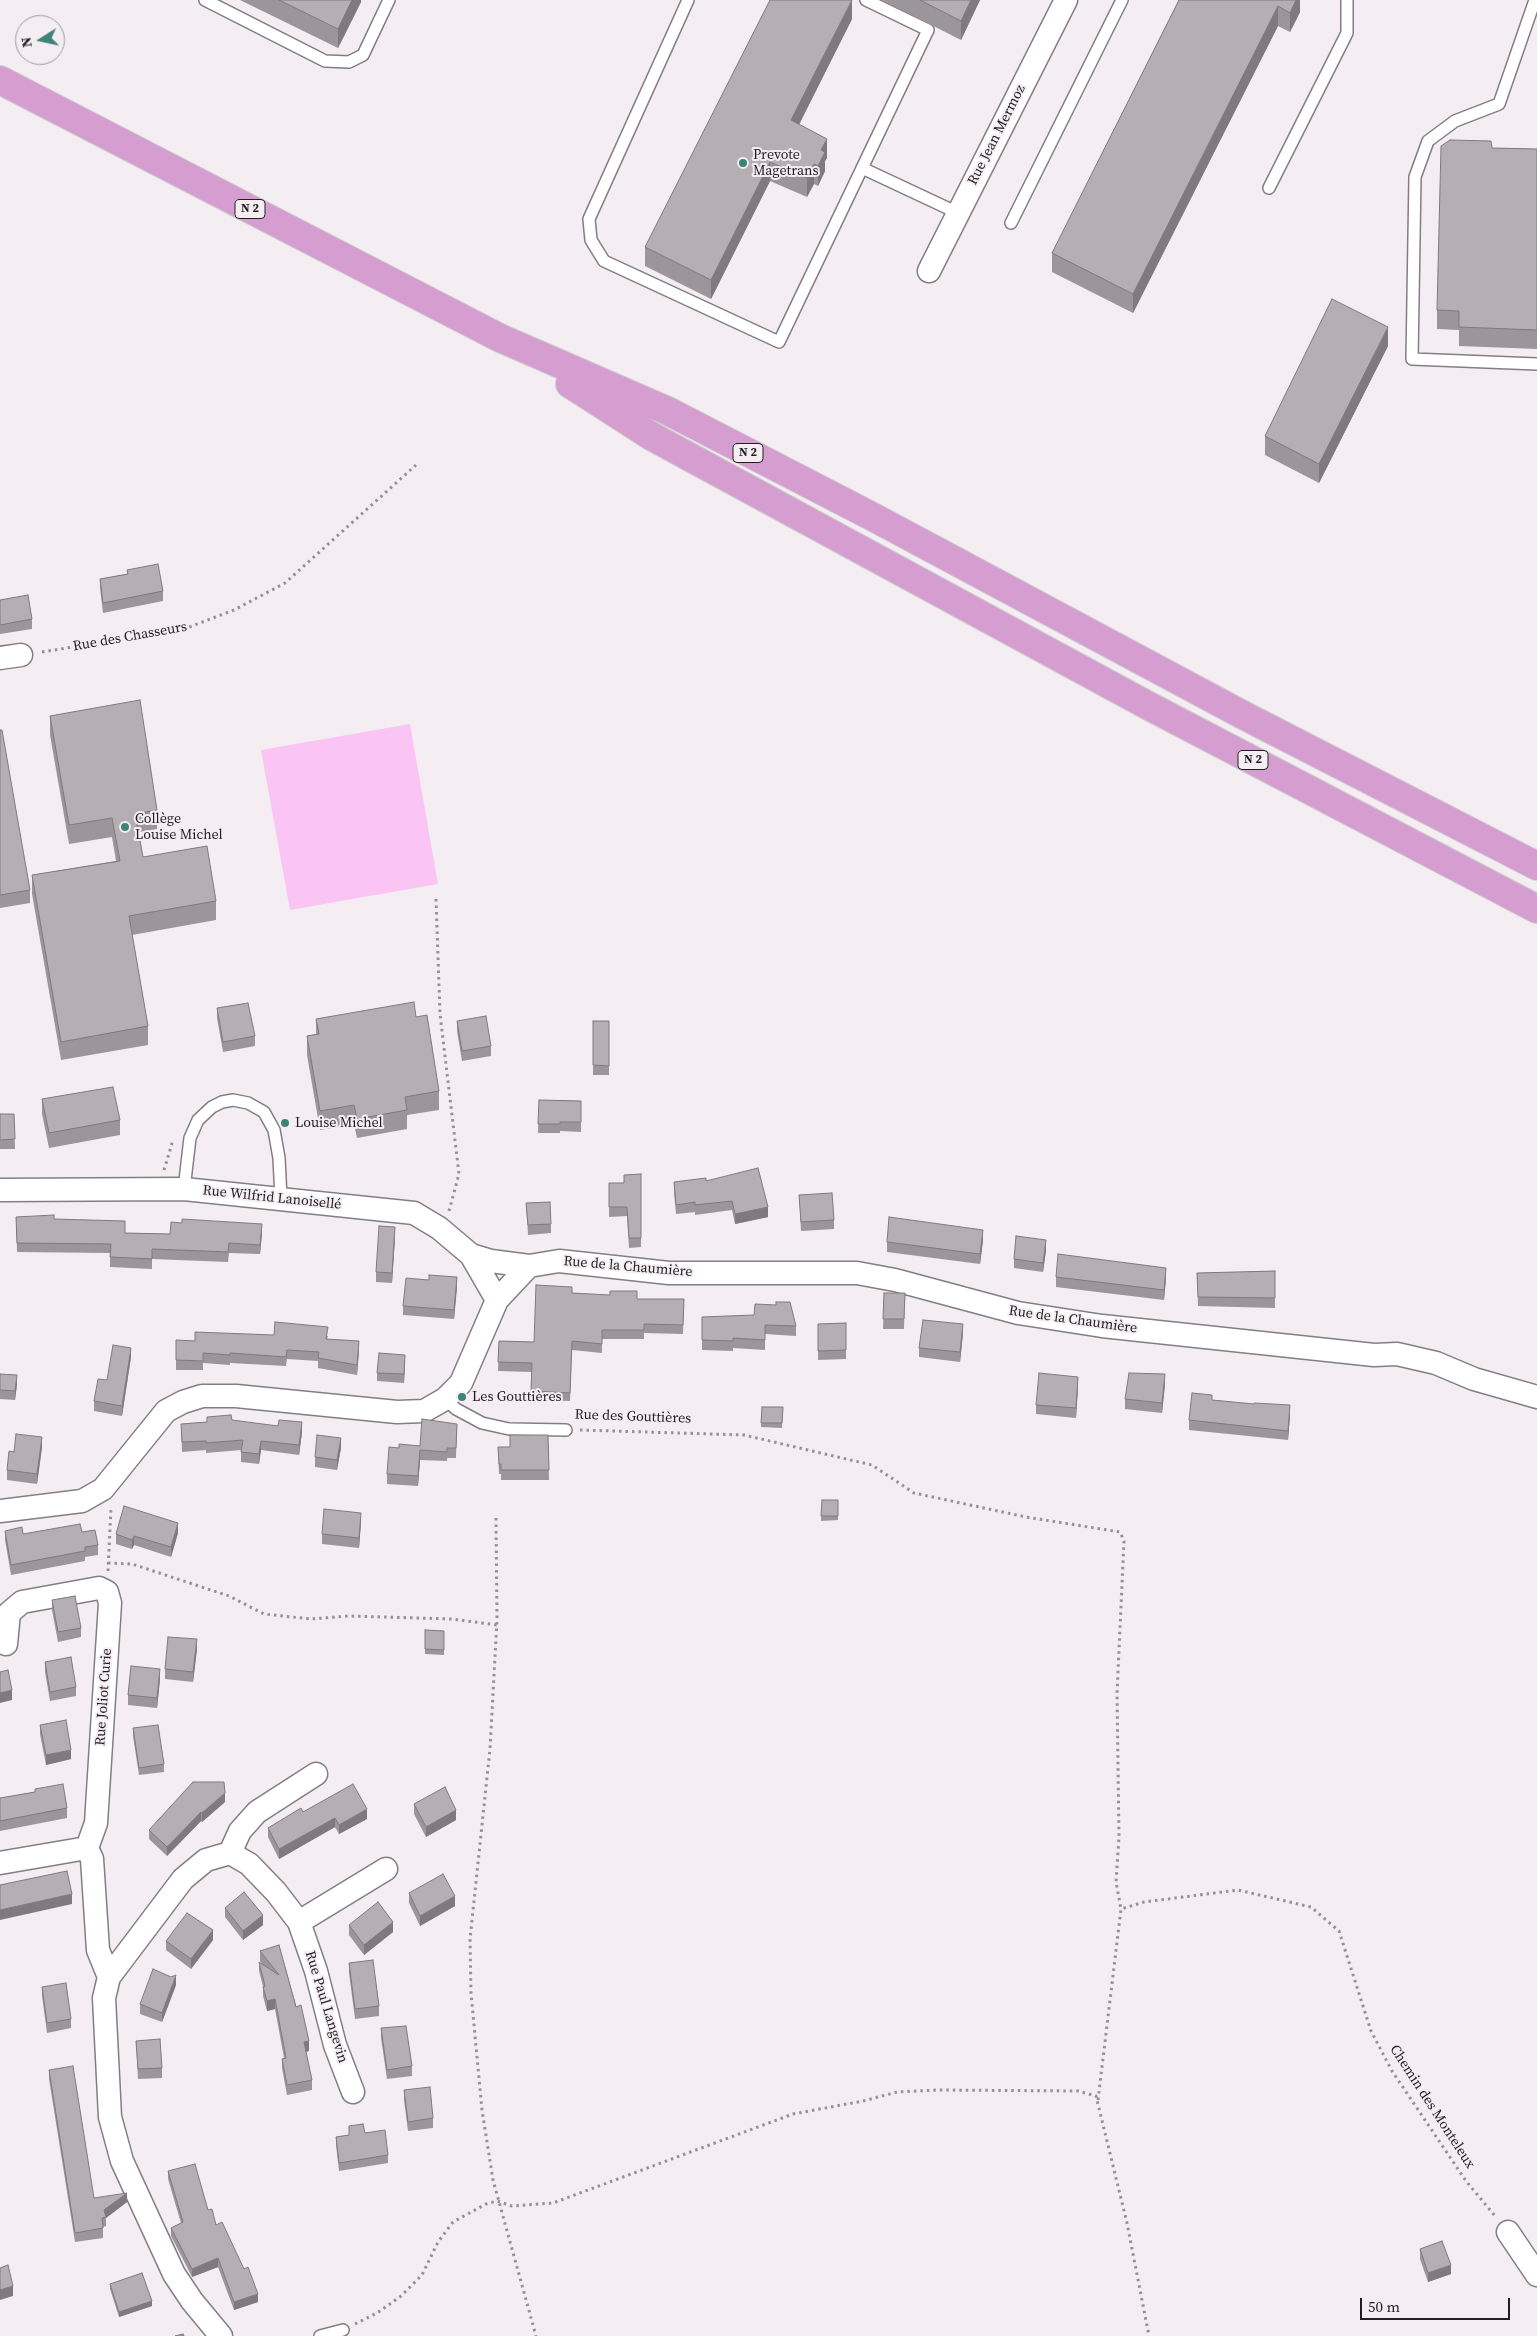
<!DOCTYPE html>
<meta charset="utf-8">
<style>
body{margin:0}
#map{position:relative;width:1537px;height:2336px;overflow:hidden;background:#f4eef3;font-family:"Source Serif 4",serif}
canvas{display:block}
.north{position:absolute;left:15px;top:15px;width:50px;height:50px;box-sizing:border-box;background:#f4eef3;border:1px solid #9f9b9e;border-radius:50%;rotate:260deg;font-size:14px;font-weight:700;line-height:20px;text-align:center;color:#201e1f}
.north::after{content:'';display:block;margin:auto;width:18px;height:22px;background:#3f8377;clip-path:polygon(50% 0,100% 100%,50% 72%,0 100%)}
.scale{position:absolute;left:1360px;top:2298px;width:150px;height:22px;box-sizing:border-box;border:2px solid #201e1f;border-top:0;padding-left:6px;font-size:15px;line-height:18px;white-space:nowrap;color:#201e1f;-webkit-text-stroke:4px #f4eef3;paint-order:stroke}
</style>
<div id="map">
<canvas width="1537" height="2336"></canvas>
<div class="north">N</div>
<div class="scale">50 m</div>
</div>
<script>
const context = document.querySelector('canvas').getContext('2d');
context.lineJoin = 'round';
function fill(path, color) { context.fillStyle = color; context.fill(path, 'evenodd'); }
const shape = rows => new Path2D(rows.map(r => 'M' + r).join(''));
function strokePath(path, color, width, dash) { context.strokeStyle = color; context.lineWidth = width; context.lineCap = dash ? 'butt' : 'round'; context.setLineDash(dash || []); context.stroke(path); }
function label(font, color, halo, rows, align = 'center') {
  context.font = font + ' "Source Serif 4",serif'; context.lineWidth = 4; context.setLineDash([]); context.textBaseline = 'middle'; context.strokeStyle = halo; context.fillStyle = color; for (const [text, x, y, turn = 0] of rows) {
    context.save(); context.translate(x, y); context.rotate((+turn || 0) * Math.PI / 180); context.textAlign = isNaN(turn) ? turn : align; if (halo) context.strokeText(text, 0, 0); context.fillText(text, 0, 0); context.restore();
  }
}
fill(shape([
 [410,724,438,884,290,910,261,750]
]), '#fac5f4');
const service = shape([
 [205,0,325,61,349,62,363,55,389,0],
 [688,0,589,219,591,240,604,261,779,342,928,30,866,0],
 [1535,0,1499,104,1455,121,1428,141,1415,177,1412,359,1537,364],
 [862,168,958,213],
 [1269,188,1347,33,1347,0],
 [1011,223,1122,0],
 [184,1189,190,1138,198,1120,212,1107,222,1102,233,1100,248,1103,264,1112,274,1130,279,1158,281,1198],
 [445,1399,456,1409,482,1423,509,1429,566,1430],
 [320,2336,343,2330]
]);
const minor = shape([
 [929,271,1066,0],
 [0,658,21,655],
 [0,1190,184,1189,414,1213,439,1228,471,1255,491,1261,529,1266],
 [471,1255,497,1300],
 [0,1511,82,1501,103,1489,166,1411,183,1402,202,1396,236,1396,397,1412,424,1411,445,1399,461,1383,497,1300,529,1266,559,1261,669,1273,857,1273,895,1280,1018,1313,1102,1326,1374,1355,1397,1354,1436,1363,1474,1379,1537,1397],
 [87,1848,92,1859,98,1950,109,1977],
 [230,1853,249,1864,276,1892,299,1922],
 [0,1863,87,1848,96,1823,110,1603,107,1592,99,1588,22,1602,9,1613,6,1644],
 [353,2092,335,2045,316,1971,299,1922,386,1869],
 [1508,2232,1537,2275],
 [221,2336,192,2301,174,2274,122,2161,110,2117,104,1998,109,1977,183,1879,206,1860,230,1853,240,1831,257,1812,316,1774]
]);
const trunk = shape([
 [0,80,500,338,668,411,875,518,1243,715,1537,866],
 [570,384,651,436,1147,705,1537,909]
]);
strokePath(service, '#837e83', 14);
strokePath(minor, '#837e83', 25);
strokePath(trunk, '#cecece', 30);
strokePath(shape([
 [42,652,184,629,234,610,285,583,416,465],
 [436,899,440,1014,459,1174,449,1211],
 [164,1170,173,1140],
 [580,1430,744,1435,872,1465,914,1493,1026,1517,1120,1532,1124,1541,1117,1694,1119,1837,1116,1882,1121,1909],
 [496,1518,497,1620,490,1749,470,1939,471,1993,482,2110,493,2180,536,2336],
 [108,1563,132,1564,229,1596,264,1614,311,1619,349,1616,452,1619,497,1625],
 [108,1571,111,1508],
 [1098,2100,1121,1909,1144,1902,1238,1890,1311,1907,1339,1931,1371,2031,1392,2071,1466,2181,1495,2216],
 [355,2324,377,2313,401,2296,422,2275,438,2242,453,2222,486,2204,497,2201,512,2206,553,2203,793,2114,863,2101,897,2092,938,2090,1078,2091,1096,2096,1127,2223,1149,2336]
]), '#959194', 3, [2.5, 4]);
strokePath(service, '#fff', 11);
strokePath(minor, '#fff', 22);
strokePath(trunk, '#d69ed0', 28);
fill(shape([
 [240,0,361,0,361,2,338,48],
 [882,0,980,0,961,40],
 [1179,0,1300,0,1300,12,1290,32,1278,26,1133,313,1052,272,1052,253],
 [852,19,799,125,827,158,825,161,825,171,818,186,814,184,807,197,770,181,711,299,645,266,645,247],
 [1492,148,1537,149,1537,349,1459,346,1459,330,1437,329,1437,310],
 [1388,346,1319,483,1265,455,1265,436],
 [127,570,163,591,163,601,103,613,100,588,100,579,127,574],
 [0,600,32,619,32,629,0,634],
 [50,716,157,810,157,829,139,832,143,857,216,901,216,920,132,935,148,1026,148,1045,61,1060,32,894,32,875,116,861,112,837,69,844,50,735],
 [0,730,30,890,30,903,0,908],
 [217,1008,255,1036,255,1046,223,1052,217,1018],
 [416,1017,439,1091,439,1110,407,1115,407,1129,357,1138,354,1124,320,1130,307,1055,307,1036,316,1034,316,1019],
 [457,1021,491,1046,491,1056,462,1061,457,1031],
 [593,1021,609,1021,609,1075,593,1075],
 [42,1099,120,1120,120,1135,49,1148,42,1114],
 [539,1100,581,1101,581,1132,560,1131,560,1133,538,1133],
 [0,1114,14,1114,15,1149,0,1149],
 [641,1174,641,1247,629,1248,627,1216,609,1217,609,1183,624,1183],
 [706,1181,768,1217,735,1224,732,1210,695,1215,695,1212,676,1214,674,1192,674,1182],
 [799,1195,834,1220,834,1229,801,1231],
 [526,1203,551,1224,551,1233,528,1235],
 [16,1217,54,1219,125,1233,170,1234,262,1233,260,1254,229,1253,228,1262,152,1259,152,1269,110,1267,110,1253,17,1252],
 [395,1237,392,1283,376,1282,376,1272],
 [983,1240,980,1264,887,1252,887,1242],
 [1046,1250,1043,1272,1014,1268,1014,1259],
 [1275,1271,1275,1308,1198,1306,1197,1273],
 [1056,1277,1166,1278,1164,1300,1056,1287],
 [429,1280,457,1287,454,1319,403,1315,403,1306],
 [572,1293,637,1299,684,1299,683,1334,644,1333,644,1339,602,1339,602,1353,572,1350,570,1401,531,1400,532,1372,498,1371,499,1341,534,1342],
 [884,1293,905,1293,904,1329,883,1329],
 [702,1317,796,1326,796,1336,765,1334,765,1350,733,1348,733,1351,702,1350],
 [846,1323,846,1359,818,1360,818,1324],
 [963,1333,960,1362,919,1357,919,1348],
 [274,1335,328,1336,327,1339,359,1350,357,1375,318,1368,318,1361,287,1359,286,1366,230,1363,230,1365,203,1363,203,1370,176,1370,176,1340,195,1341],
 [131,1357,122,1416,94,1411,94,1401,107,1380],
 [405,1363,404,1383,377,1381,377,1373],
 [0,1374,17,1384,15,1400,0,1399],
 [1165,1384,1162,1413,1125,1409,1125,1399],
 [1078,1387,1076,1418,1036,1414,1036,1405],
 [1212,1400,1290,1415,1288,1440,1189,1430,1189,1420],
 [762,1407,783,1407,782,1428,761,1427],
 [207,1417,232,1420,302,1432,299,1455,261,1450,259,1464,241,1462,241,1450,206,1453,206,1450,182,1452,181,1424,207,1422],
 [457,1424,456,1458,447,1458,447,1461,420,1460,418,1486,387,1484,387,1474,399,1448,420,1446],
 [548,1435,549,1480,501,1480,501,1474,499,1474,498,1447,510,1447],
 [42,1447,37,1484,7,1480,7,1470,14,1452],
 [341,1448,337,1470,315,1467,315,1457],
 [822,1500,838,1500,838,1520,821,1521],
 [361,1522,359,1548,322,1544,322,1534],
 [5,1531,23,1534,98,1545,98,1555,85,1557,85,1561,11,1575,5,1540],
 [178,1533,171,1557,134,1545,132,1549,116,1544,116,1534],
 [52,1600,81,1628,81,1637,58,1642,52,1610],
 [425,1630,444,1631,444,1655,425,1654],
 [197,1649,193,1682,165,1679,165,1669],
 [45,1662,76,1687,76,1696,50,1701,45,1672],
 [160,1679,157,1708,128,1705,128,1695],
 [40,1725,71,1759,46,1765,40,1734],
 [133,1728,164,1764,164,1772,139,1775,133,1736],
 [35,1789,67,1808,67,1818,0,1831,0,1798,35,1792],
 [225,1802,202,1822,201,1821,167,1856,149,1839,149,1830],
 [414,1804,456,1820,426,1837,414,1814],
 [303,1812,367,1819,339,1834,335,1827,279,1859,268,1837,268,1828],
 [409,1893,455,1906,420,1926,409,1903],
 [225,1908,263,1925,243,1940,225,1917],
 [349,1925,393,1932,364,1955,349,1935],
 [213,1940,191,1969,166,1950,166,1941],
 [279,1945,309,2051,306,2052,312,2080,312,2090,287,2095,282,2068,282,2059,284,2058,275,2009,267,2011,263,1996,263,1986,259,1971,259,1962,262,1964,260,1961,260,1951],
 [349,1963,379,2006,379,2016,355,2019,349,1973],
 [176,1985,162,2022,140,2014,140,2004],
 [42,1987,71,2019,71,2028,47,2033,42,1996],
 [381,2028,412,2066,412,2076,387,2079,381,2038],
 [136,2041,162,2068,162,2078,138,2079],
 [49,2070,94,2198,127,2202,106,2218,106,2226,103,2227,103,2238,75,2242,49,2079],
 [404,2090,433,2118,433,2128,408,2131,404,2100],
 [349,2126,365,2133,388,2155,388,2163,339,2171,336,2145,336,2137,349,2135],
 [168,2171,208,2210,258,2302,234,2310,218,2267,192,2277,171,2236,171,2228,181,2223,168,2179],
 [1420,2249,1451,2274,1428,2282,1420,2259],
 [110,2284,152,2306,119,2317,110,2289]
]), '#9c969b');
fill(shape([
 [352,0,361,0,361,2,338,48,338,29],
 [852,0,852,19,791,140,791,120],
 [971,0,980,0,961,40,961,21],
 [1296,0,1300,0,1300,12,1290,32,1290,13],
 [1278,6,1278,26,1133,313,1133,294],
 [827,139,827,158,825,161,825,171,818,186,818,166,821,150],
 [770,162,770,181,711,299,711,280],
 [814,164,814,184,807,197,807,178],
 [1388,327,1388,346,1319,483,1319,464],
 [768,1207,768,1217,735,1224,735,1214],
 [262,1224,262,1233,260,1254,260,1245],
 [395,1227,395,1237,392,1283,392,1273],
 [983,1230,983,1240,980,1264,980,1254],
 [1046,1240,1046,1250,1043,1272,1043,1263],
 [1166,1268,1166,1278,1164,1300,1164,1290],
 [457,1277,457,1287,454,1319,454,1310],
 [963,1324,963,1333,960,1362,960,1352],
 [359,1341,359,1350,357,1375,357,1365],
 [131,1348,131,1357,122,1416,122,1406],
 [405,1355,405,1363,404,1383,404,1374],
 [1165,1374,1165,1384,1162,1413,1162,1403],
 [17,1375,17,1384,15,1400,15,1391],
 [1078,1377,1078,1387,1076,1418,1076,1408],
 [1290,1405,1290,1415,1288,1440,1288,1431],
 [302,1422,302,1432,299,1455,299,1445],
 [42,1437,42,1447,37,1484,37,1474],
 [341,1438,341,1448,337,1470,337,1460],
 [261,1441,261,1450,259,1464,259,1454],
 [420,1450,420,1460,418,1486,418,1476],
 [361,1513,361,1522,359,1548,359,1538],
 [178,1523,178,1533,171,1557,171,1547],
 [134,1536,134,1545,132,1549,132,1540],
 [197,1639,197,1649,193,1682,193,1672],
 [160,1669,160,1679,157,1708,157,1698],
 [12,1690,12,1700,0,1703,0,1693],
 [71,1750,71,1759,46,1765,46,1755],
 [225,1793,225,1802,202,1822,202,1813],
 [367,1809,367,1819,339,1834,339,1825],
 [456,1810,456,1820,426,1837,426,1827],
 [201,1812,201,1821,167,1856,167,1847],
 [335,1818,335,1827,279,1859,279,1849],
 [72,1894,72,1904,0,1920,0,1910],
 [455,1896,455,1906,420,1926,420,1916],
 [263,1915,263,1925,243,1940,243,1931],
 [393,1922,393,1932,364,1955,364,1945],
 [213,1930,213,1940,191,1969,191,1959],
 [176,1975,176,1985,162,2022,162,2013],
 [275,1999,275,2009,267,2011,267,2001],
 [309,2041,309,2051,304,2052,304,2042],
 [127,2193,127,2202,106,2218,104,2210],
 [218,2258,218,2267,192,2277,192,2269],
 [1451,2265,1451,2274,1428,2282,1428,2273],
 [13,2286,13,2296,0,2300,0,2290],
 [258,2294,258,2302,234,2310,234,2302],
 [152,2301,152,2306,119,2317,119,2312]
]), '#7f7a7e');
const building = shape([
 [279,0,352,0,338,29,279,0],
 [770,0,852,0,791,120,827,139,821,150,825,152,818,166,814,164,807,178,770,162,711,280,645,247,770,0],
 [920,0,971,0,961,21,920,0],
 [1179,0,1296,0,1290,13,1278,6,1133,294,1052,253,1179,0],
 [1450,140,1491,141,1492,148,1537,149,1537,330,1459,327,1459,311,1437,310,1441,146,1450,140],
 [1332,299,1388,327,1319,464,1265,436,1332,299],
 [158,564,163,591,103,603,100,579,128,574,127,570,158,564],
 [28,595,32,619,0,625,0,600,28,595],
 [140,700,157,810,135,814,143,857,207,846,216,901,129,916,148,1026,61,1042,32,875,120,861,112,818,69,825,50,716,140,700],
 [0,730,2,730,30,890,0,895,0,730],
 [414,1002,416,1017,427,1015,439,1091,405,1097,407,1110,357,1119,354,1105,320,1111,307,1036,319,1034,316,1019,414,1002],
 [248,1003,255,1036,223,1042,217,1008,248,1003],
 [486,1016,491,1046,462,1051,457,1021,486,1016],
 [593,1021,609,1021,609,1066,593,1065,593,1021],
 [113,1087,120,1120,49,1133,42,1099,113,1087],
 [539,1100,581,1101,581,1122,560,1122,560,1124,538,1124,539,1100],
 [0,1114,14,1114,15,1139,0,1140,0,1114],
 [758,1168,768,1207,735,1214,732,1201,695,1205,695,1202,676,1205,674,1182,706,1178,706,1181,758,1168],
 [641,1174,641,1238,629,1238,627,1207,609,1207,609,1183,624,1183,624,1175,641,1174],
 [832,1193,834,1220,801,1222,799,1195,832,1193],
 [550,1202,551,1224,528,1225,526,1203,550,1202],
 [54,1215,54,1219,125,1221,125,1233,170,1234,171,1222,182,1223,182,1219,262,1224,260,1245,229,1243,228,1252,152,1249,152,1259,110,1257,111,1244,17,1243,16,1217,54,1215],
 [889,1217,983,1230,980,1254,887,1242,889,1217],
 [379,1226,395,1227,392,1273,376,1272,379,1226],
 [1016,1236,1046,1240,1043,1263,1014,1259,1016,1236],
 [1058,1254,1166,1268,1164,1290,1056,1277,1058,1254],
 [1275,1271,1275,1298,1198,1297,1197,1273,1275,1271],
 [429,1275,457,1277,454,1310,403,1306,406,1278,429,1280,429,1275],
 [536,1285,572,1287,572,1293,610,1295,610,1291,637,1291,637,1299,684,1299,683,1325,644,1324,644,1330,602,1330,602,1344,572,1341,570,1393,531,1391,532,1363,498,1362,499,1341,534,1342,536,1285],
 [884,1293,905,1293,904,1319,883,1319,884,1293],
 [776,1302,790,1302,796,1326,765,1325,765,1340,733,1338,733,1341,702,1340,702,1317,754,1315,755,1304,776,1305,776,1302],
 [923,1320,963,1324,960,1352,919,1348,923,1320],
 [275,1322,328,1327,326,1339,359,1341,357,1365,318,1358,319,1352,287,1350,286,1357,230,1353,230,1355,203,1353,203,1361,176,1360,176,1340,195,1341,195,1332,274,1335,275,1322],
 [846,1323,846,1350,818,1351,818,1324,846,1323],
 [113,1345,131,1348,122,1406,94,1401,98,1379,107,1380,113,1345],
 [379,1353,405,1355,404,1374,377,1373,379,1353],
 [1039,1373,1078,1377,1076,1408,1036,1405,1039,1373],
 [1129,1373,1165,1374,1162,1403,1125,1399,1129,1373],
 [0,1374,17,1375,15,1391,0,1390,0,1374],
 [1192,1393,1212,1395,1212,1400,1254,1404,1254,1403,1290,1405,1288,1431,1189,1420,1192,1393],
 [762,1407,783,1407,782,1423,761,1423,762,1407],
 [231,1415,232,1420,278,1426,279,1420,302,1422,299,1445,261,1441,259,1454,241,1452,243,1440,206,1443,206,1441,182,1442,181,1424,207,1422,207,1417,231,1415],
 [422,1419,457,1424,456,1448,447,1448,447,1452,420,1450,418,1476,387,1474,389,1447,399,1448,399,1444,420,1446,422,1419],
 [16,1434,42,1437,37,1474,7,1470,9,1451,14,1452,16,1434],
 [317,1435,341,1438,337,1460,315,1457,317,1435],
 [510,1435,548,1435,549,1470,501,1470,501,1464,499,1464,498,1447,510,1447,510,1435],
 [822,1500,838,1500,838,1516,821,1516,822,1500],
 [124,1506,178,1523,171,1547,134,1536,132,1540,116,1534,124,1506],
 [324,1509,361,1513,359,1538,322,1534,324,1509],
 [80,1524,82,1532,95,1530,98,1545,85,1547,85,1551,11,1565,5,1531,22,1527,23,1534,80,1524],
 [75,1596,81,1628,58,1632,52,1600,75,1596],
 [425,1630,444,1631,444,1650,425,1649,425,1630],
 [168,1637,197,1639,193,1672,165,1669,168,1637],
 [71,1657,76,1687,50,1692,45,1662,71,1657],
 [131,1666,160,1669,157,1698,128,1695,131,1666],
 [8,1670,12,1690,0,1693,0,1672,8,1670],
 [66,1720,71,1750,46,1755,40,1725,66,1720],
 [158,1725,164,1764,139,1768,133,1728,158,1725],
 [193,1782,224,1782,225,1793,202,1813,201,1812,167,1847,149,1830,193,1782],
 [63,1784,67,1808,0,1821,0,1798,35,1792,35,1789,63,1784],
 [353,1784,367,1809,339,1825,335,1818,279,1849,268,1828,301,1808,303,1812,353,1784],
 [445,1787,456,1810,426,1827,414,1804,445,1787],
 [67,1871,72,1894,0,1910,0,1885,67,1871],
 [443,1874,455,1896,420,1916,409,1893,443,1874],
 [244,1892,263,1915,243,1931,225,1908,244,1892],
 [378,1902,393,1922,364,1945,349,1925,378,1902],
 [187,1913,213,1930,191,1959,166,1941,187,1913],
 [279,1945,296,2007,301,2005,309,2041,304,2042,312,2080,287,2085,282,2059,286,2058,275,1999,267,2001,263,1987,265,1986,259,1962,279,1975,260,1951,279,1945],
 [373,1960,379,2006,355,2009,349,1963,373,1960],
 [153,1969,171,1977,176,1975,162,2013,140,2004,153,1969],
 [66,1983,71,2019,47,2023,42,1987,66,1983],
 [406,2026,412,2066,387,2070,381,2028,406,2026],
 [160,2039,162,2068,138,2069,136,2041,160,2039],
 [73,2066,94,2198,127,2193,104,2210,106,2217,102,2218,103,2228,75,2233,49,2070,73,2066],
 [430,2087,433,2118,408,2122,404,2090,430,2087],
 [363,2124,365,2133,385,2130,388,2155,339,2163,336,2137,349,2135,349,2126,363,2124],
 [195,2164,208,2210,212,2209,216,2225,222,2222,244,2269,248,2267,258,2294,234,2302,218,2258,192,2269,171,2228,183,2222,168,2171,195,2164],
 [1442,2241,1451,2265,1428,2273,1420,2249,1442,2241],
 [8,2265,13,2286,0,2290,0,2268,8,2265],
 [142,2273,152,2301,119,2312,110,2284,142,2273],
 [183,2334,184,2336,175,2336,183,2334]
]);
fill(building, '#b5afb4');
strokePath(building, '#7f7a7e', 1);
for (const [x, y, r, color] of [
 [743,163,5,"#3f8377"],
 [125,827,5,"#3f8377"],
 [285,1123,5,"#3f8377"],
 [462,1397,5,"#3f8377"]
]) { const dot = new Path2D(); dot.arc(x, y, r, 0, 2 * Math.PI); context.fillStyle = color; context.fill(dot); strokePath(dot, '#f4eef3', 2); }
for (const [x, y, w] of [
 [250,209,30],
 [748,453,30],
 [1253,760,30]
]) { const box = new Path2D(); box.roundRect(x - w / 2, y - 9.5, w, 19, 4); context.fillStyle = '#f4eef3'; context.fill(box); strokePath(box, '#201e1f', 1); }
label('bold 12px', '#201e1f', null, [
 ["N 2",250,209],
 ["N 2",748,453],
 ["N 2",1253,760]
]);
label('14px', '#201e1f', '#f4eef3', [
 ["Rue Jean Mermoz",997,135,-63],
 ["Rue des Chasseurs",130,637,-10],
 ["Rue Wilfrid Lanoisellé",272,1198,6],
 ["Rue de la Chaumière",628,1267,5],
 ["Rue de la Chaumière",1073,1320,8],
 ["Rue des Gouttières",633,1417,2],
 ["Rue Joliot Curie",104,1697,-86],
 ["Rue Paul Langevin",326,2007,73],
 ["Chemin des Monteleux",1432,2107,57]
]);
label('14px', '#201e1f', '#f4eef3', [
 ["Prevote",753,155],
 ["Magetrans",753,171],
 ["Collège",135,819],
 ["Louise Michel",135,835],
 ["Louise Michel",295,1123],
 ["Les Gouttières",472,1397]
], 'left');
</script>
